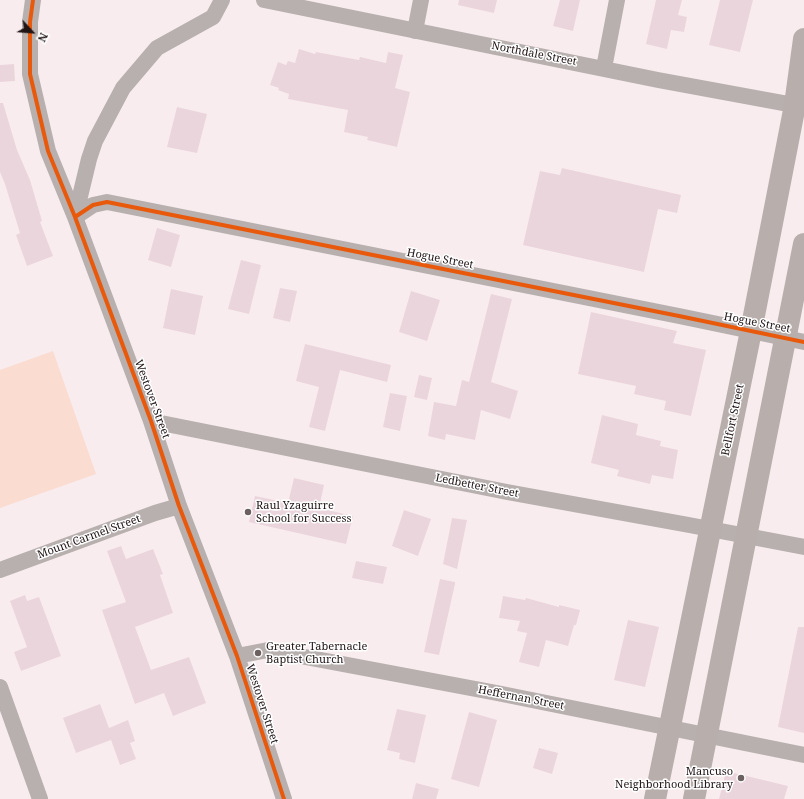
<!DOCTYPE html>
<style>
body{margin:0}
#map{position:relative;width:804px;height:799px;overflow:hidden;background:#f9ecee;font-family:"Noto Serif",serif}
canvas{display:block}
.north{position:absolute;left:12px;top:12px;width:40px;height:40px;-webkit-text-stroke:3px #fff;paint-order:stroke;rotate:116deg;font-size:11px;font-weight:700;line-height:16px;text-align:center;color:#211415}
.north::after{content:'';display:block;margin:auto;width:14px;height:18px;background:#211415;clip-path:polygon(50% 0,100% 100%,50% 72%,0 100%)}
</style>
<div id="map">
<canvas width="804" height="799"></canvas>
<div class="north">N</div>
</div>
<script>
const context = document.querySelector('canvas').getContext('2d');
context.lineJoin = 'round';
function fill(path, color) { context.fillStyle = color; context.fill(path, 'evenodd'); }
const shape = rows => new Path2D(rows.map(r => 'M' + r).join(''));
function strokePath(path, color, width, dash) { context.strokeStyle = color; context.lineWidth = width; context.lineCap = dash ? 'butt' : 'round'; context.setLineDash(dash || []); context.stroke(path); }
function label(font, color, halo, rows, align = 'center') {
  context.font = font + ' "Noto Serif",serif'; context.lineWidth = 3; context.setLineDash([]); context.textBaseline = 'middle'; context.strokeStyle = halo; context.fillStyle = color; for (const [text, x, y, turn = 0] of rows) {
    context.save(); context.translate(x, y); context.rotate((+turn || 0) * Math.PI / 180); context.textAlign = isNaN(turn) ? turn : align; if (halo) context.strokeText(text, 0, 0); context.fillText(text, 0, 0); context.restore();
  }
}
fill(shape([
 [53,351,96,474,0,508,0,370]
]), '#fadcd1');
fill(shape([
 [459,0,497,0,494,13,458,5],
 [560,0,580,0,573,31,553,26],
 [656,0,682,0,678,15,687,17,684,32,671,30,667,49,646,44],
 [720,0,753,0,740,52,709,45],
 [299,49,315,54,316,52,359,60,360,57,386,63,388,52,403,55,395,88,410,92,397,147,367,140,368,137,344,132,348,110,288,99,289,94,278,90,279,88,270,85,278,62,286,65,288,61,295,63],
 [14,64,15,81,0,82,0,65],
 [0,103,3,103,17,150,30,180,42,221,40,222,53,256,27,266,16,235,20,233,5,184,0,172],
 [177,107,207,114,197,153,167,147],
 [562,168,681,195,677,213,658,209,644,272,523,245,540,171,560,175],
 [157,228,180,235,171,267,148,260],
 [241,260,261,265,249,314,228,309],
 [280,288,297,291,290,322,273,318],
 [171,289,203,296,195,335,163,328],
 [411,291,440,300,427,341,399,332],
 [491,294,512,299,491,382,518,391,510,419,481,410,475,440,446,434,445,440,428,436,434,402,456,406,462,380,469,382],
 [591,312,677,331,673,343,706,350,691,416,664,410,666,401,634,394,636,386,578,374],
 [305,344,391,365,387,382,340,370,325,431,309,427,319,387,296,381],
 [419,375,432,378,427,400,414,397],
 [390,393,407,396,400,431,383,427],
 [602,415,638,424,636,435,661,441,660,446,678,450,673,479,652,475,650,484,617,476,619,470,591,463],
 [294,478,324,485,319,508,353,516,346,544,249,522,255,496,288,503],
 [404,510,431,519,418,556,392,546],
 [452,518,467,520,457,569,443,564],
 [121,546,126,559,153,549,163,574,160,575,173,613,135,627,151,670,189,657,206,703,173,716,164,693,135,704,102,610,126,602,107,551],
 [356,561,387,567,383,584,352,578],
 [440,579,455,582,455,584,439,655,424,652],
 [25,595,27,601,39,597,61,656,21,671,14,652,27,647,10,601],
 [503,596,525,600,526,598,559,607,559,605,580,610,576,625,574,625,568,646,546,640,539,667,519,662,527,633,517,631,520,621,499,618],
 [628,620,659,627,645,687,614,680],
 [798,627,804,627,804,733,778,727],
 [100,704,109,728,128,720,135,741,130,743,136,759,120,765,111,740,76,753,63,718],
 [397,709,426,715,415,763,399,759,400,753,387,750],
 [469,712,497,720,479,787,451,779],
 [539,748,558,753,552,774,533,768],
 [726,771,788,786,784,799,719,799],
 [416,783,439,789,436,799,412,799]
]), '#ebd5dd');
strokePath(shape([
 [33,0,30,22,30,74,48,151,75,217,151,421,179,506,237,656,284,799],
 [264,0,658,80,804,107],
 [415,31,421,0],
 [604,68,617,0],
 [75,217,93,205,107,202,679,316,804,342],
 [75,217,89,159,95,141,123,88,157,48,213,17,222,0],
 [151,421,507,492,689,525,804,547],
 [0,570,155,513,179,506],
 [237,656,268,650,497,693,804,755],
 [0,687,40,799]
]), '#b7b0af', 16);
strokePath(shape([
 [655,799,751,331,795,105,804,39],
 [694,799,804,244]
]), '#b8afad', 22);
strokePath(shape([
 [33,0,30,22,30,74,48,151,75,217,151,421,179,506,237,656,284,799],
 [75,217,93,205,107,202,679,316,804,342]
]), '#e8590c', 4);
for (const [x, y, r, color] of [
 [248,512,4,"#6d6061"],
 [258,653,4,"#6d6061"],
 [741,778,4,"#6d6061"]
]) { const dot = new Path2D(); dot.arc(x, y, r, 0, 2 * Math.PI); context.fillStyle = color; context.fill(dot); strokePath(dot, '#fff', 1.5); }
label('11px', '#211415', '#fff', [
 ["Northdale Street",534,54,11],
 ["Hogue Street",440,259,11],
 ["Hogue Street",757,323,11],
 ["Westover Street",152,399,70],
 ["Bellfort Street",733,420,-78],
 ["Ledbetter Street",477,486,11],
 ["Mount Carmel Street",89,537,-20],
 ["Heffernan Street",521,698,11],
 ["Westover Street",262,704,72]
]);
label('11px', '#211415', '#fff', [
 ["Raul Yzaguirre",256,506],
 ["School for Success",256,519],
 ["Greater Tabernacle",266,647],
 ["Baptist Church",266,660],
 ["Mancuso",733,772,"right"],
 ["Neighborhood Library",733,785,"right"]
], 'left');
</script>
